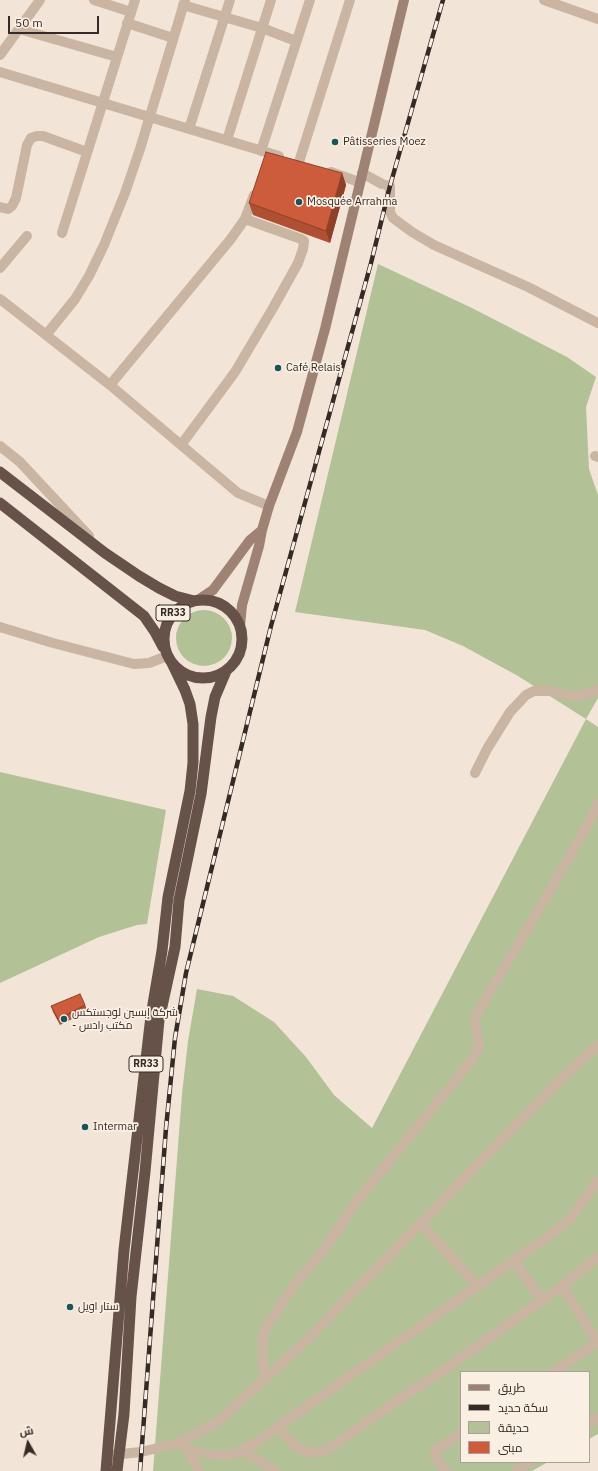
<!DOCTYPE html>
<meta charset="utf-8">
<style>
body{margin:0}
#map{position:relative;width:598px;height:1471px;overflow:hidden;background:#f2e5d7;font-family:"IBM Plex Sans",Cairo,sans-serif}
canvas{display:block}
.legend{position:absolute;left:460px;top:1371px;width:130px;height:92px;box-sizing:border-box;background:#faefe3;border:1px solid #aba097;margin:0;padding:5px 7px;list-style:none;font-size:12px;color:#352a25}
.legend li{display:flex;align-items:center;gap:8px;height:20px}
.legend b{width:20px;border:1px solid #aba097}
.north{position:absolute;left:8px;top:1423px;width:40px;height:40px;-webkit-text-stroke:3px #faefe3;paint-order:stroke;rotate:352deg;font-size:11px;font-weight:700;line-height:16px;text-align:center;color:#352a25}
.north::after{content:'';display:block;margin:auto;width:14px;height:18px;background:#352a25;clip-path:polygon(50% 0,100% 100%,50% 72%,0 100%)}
.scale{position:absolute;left:8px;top:16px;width:91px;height:18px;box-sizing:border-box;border:2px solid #352a25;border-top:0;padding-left:5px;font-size:12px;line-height:14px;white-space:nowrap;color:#352a25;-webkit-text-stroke:3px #faefe3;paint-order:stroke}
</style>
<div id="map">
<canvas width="598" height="1471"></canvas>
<ul class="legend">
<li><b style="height:5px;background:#9e8274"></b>طريق</li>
<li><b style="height:5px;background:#352a25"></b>سكة حديد</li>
<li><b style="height:11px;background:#b3c196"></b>حديقة</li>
<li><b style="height:11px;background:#cc5c3b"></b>مبنى</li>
</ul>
<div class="north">ش</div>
<div class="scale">50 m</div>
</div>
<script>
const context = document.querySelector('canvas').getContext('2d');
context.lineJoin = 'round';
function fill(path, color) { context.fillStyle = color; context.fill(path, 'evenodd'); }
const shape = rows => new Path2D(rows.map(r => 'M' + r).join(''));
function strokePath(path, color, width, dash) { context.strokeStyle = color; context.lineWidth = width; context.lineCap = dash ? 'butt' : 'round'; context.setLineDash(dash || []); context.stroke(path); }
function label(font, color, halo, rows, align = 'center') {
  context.font = font + ' "IBM Plex Sans",Cairo,sans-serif'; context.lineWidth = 3.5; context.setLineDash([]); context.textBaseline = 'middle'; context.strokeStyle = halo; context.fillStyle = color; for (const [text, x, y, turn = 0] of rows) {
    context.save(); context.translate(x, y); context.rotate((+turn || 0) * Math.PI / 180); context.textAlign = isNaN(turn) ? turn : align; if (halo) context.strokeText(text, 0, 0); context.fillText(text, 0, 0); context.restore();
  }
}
fill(shape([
 [378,264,472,308,567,357,596,377,586,407,589,469,598,495,598,698,586,719,598,727,598,1434,589,1439,589,1372,461,1372,461,1462,548,1462,532,1471,153,1471,182,1094,188,1041,197,989,233,996,274,1022,306,1057,334,1095,372,1128,586,719,518,676,463,646,425,630,295,612],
 '176 638a28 28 0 1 1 56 0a28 28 0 1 1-56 0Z',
 [0,772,166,810,147,924,137,925,99,937,0,983]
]), '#b3c196');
strokePath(shape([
 [94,0,131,12],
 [183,5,262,28,296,41],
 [127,23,173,38],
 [19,29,117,57],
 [0,55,40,0],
 [0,72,279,156],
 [189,129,230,0],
 [227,140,271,0],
 [261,151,310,0],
 [299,162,350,0],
 [331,172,359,182],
 [362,173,382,184,390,186,390,212,393,218,412,232,434,245,528,287,598,323],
 [0,207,8,209,12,206,16,198,27,145,31,138,37,136,43,136,87,152],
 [62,233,135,0],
 [0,268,27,236],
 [0,299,110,385,238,493,269,506],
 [46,335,75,299,89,276,104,245,125,193,140,149,185,0],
 [110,385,230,240,245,219,254,195],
 [181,445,235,372,273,308,298,263,303,249,304,241,301,239,245,219],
 [0,446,20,462,89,536],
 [595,456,598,457],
 [0,627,53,643,134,664,149,663,167,656],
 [475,773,487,749,510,712,526,695,534,691,550,691,567,695,581,696,598,690],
 [420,1223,478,1286],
 [514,1260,542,1301],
 [562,1286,598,1343],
 [553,1372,598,1342],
 [265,1380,262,1352,263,1336,268,1324,298,1280,320,1255,357,1201,471,1061,479,1046,475,1019,478,1012,575,848,598,804],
 [589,1424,598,1418],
 [277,1428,298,1448,311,1453,322,1452,333,1446,395,1402,444,1370,562,1286,598,1257],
 [178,1443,219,1421,306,1341,556,1084,598,1045],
 [187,1449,199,1471],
 [242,1450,275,1471],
 [112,1455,141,1452,178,1443,193,1451,214,1455,232,1455,255,1443,557,1230,571,1218,598,1180],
 [446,1471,435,1457,436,1450,461,1433],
 [517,1471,531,1462]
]), '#cab4a2', 10);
strokePath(shape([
 [544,0,598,19]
]), '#cab4a2', 10);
strokePath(shape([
 [198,600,213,590,250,540,262,530],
 [240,626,242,605,259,546,262,530,269,506,297,432,325,329,404,0]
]), '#9e8274', 10);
strokePath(shape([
 [0,472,105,553,139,576,159,588,175,596,194,601],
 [0,503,144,616,155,632,163,647],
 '164 639a39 39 0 1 1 78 0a39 39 0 1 1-78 0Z',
 [106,1471,124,1250,151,1016,162,951,168,897,190,791,193,763,193,724,190,704,185,690,172,663],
 [117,1471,124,1414,131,1297,145,1172,159,1020,175,947,179,900,201,794,211,717,215,697,226,671]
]), '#665248', 11);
const rail = shape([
 [140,1471,166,1128,175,1038,186,973,271,626,371,263,390,186,443,0]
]);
strokePath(rail, '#352a25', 4.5);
strokePath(rail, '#faefe3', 3, [9]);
fill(shape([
 [342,173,346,185,330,243,253,215,249,203],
 [85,1005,88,1011,60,1025,53,1012,51,1006]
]), '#af4f33');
fill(shape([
 [342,173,346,185,330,243,326,231]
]), '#8f4029');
const building = shape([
 [266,152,342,173,326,231,249,203,266,152],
 [80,994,85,1005,58,1019,51,1006,80,994]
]);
fill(building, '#cc5c3b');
strokePath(building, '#8f4029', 1);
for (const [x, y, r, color] of [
 [335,142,4,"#195458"],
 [299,202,4,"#195458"],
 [278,368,4,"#195458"],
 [64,1019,4,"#195458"],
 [85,1127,4,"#195458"],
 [70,1307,4,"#195458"]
]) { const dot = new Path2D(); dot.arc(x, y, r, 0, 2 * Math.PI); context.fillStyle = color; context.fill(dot); strokePath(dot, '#faefe3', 1.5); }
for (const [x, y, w] of [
 [173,613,34],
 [146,1064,34]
]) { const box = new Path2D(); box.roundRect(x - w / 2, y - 8, w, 16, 3); context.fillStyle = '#faefe3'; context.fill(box); strokePath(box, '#352a25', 1); }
label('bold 10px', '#352a25', null, [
 ["RR33",173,613],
 ["RR33",146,1064]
]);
label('11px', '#352a25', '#faefe3', [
 ["Pâtisseries Moez",343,142],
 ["Mosquée Arrahma",307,202],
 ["Café Relais",286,368],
 ["شركة إبسين لوجستكس",72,1013],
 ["- مكتب رادس",72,1026],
 ["Intermar",93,1127],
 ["ستار اويل",78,1307]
], 'left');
</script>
